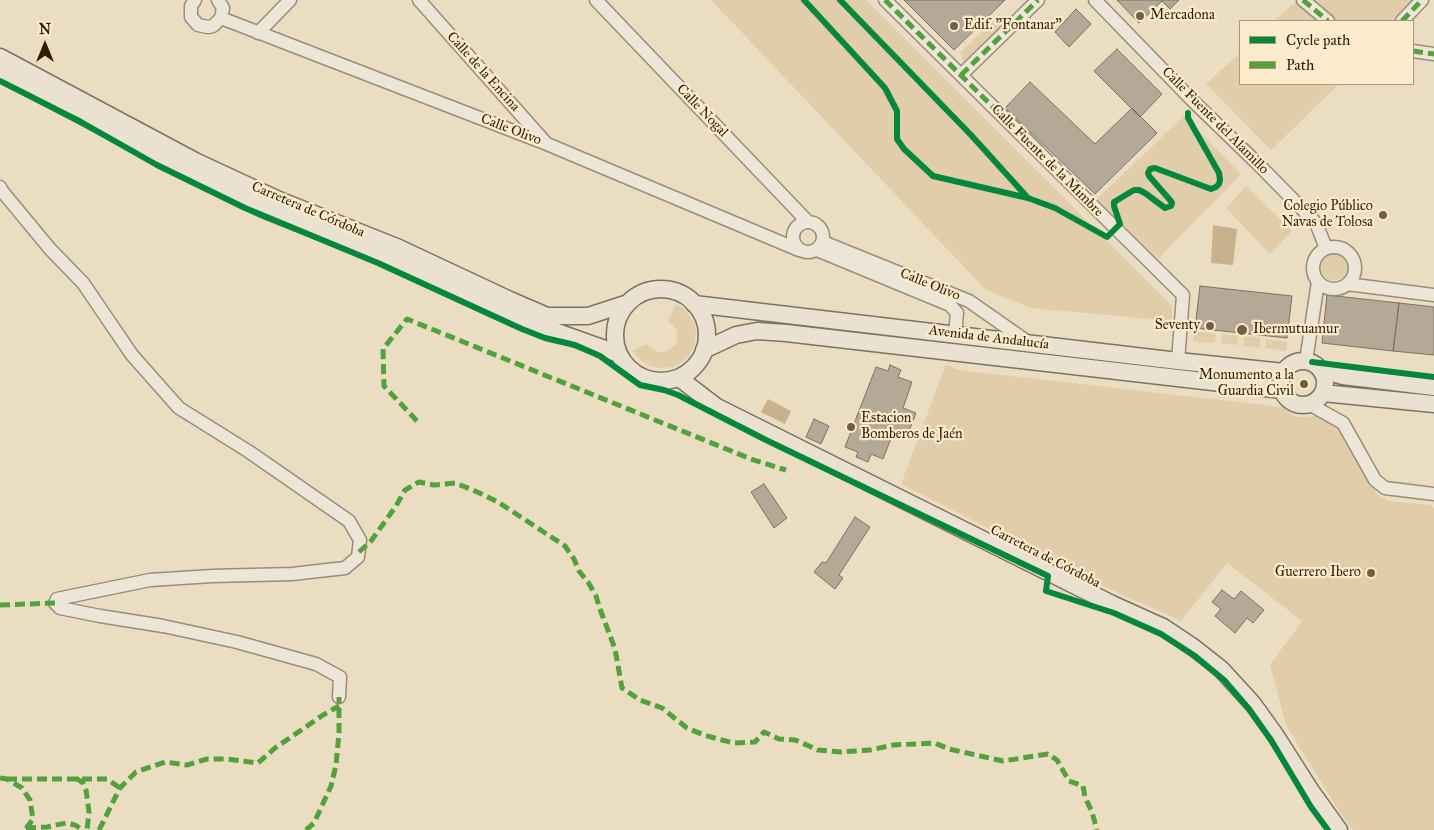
<!DOCTYPE html>
<meta charset="utf-8">
<style>
body{margin:0}
#map{position:relative;width:1434px;height:830px;overflow:hidden;background:#ebddc2;font-family:"IM FELL Great Primer",serif}
canvas{display:block}
.legend{position:absolute;left:1239px;top:20px;width:175px;height:65px;box-sizing:border-box;background:#fdeccc;border:1px solid #ab997c;margin:0;padding:6px 9px;list-style:none;font-size:15px;color:#301c04}
.legend li{display:flex;align-items:center;gap:10px;height:25px}
.legend b{width:25px;border:1px solid #ab997c}
.north{position:absolute;left:20px;top:20px;width:50px;height:50px;-webkit-text-stroke:4px #fdeccc;paint-order:stroke;rotate:0deg;font-size:14px;font-weight:700;line-height:20px;text-align:center;color:#301c04}
.north::after{content:'';display:block;margin:auto;width:18px;height:22px;background:#301c04;clip-path:polygon(50% 0,100% 100%,50% 72%,0 100%)}
</style>
<div id="map">
<canvas width="1434" height="830"></canvas>
<ul class="legend">
<li><b style="height:6px;background:#00873e"></b>Cycle path</li>
<li><b style="height:6px;background:#52a13d"></b>Path</li>
</ul>
<div class="north">N</div>
</div>
<script>
const context = document.querySelector('canvas').getContext('2d');
context.lineJoin = 'round';
function fill(path, color) { context.fillStyle = color; context.fill(path, 'evenodd'); }
const shape = rows => new Path2D(rows.map(r => 'M' + r).join(''));
function strokePath(path, color, width, dash) { context.strokeStyle = color; context.lineWidth = width; context.lineCap = dash ? 'butt' : 'round'; context.setLineDash(dash || []); context.stroke(path); }
function label(font, color, halo, rows, align = 'center') {
  context.font = font + ' "IM FELL Great Primer",serif'; context.lineWidth = 4.5; context.setLineDash([]); context.textBaseline = 'middle'; context.strokeStyle = halo; context.fillStyle = color; for (const [text, x, y, turn = 0] of rows) {
    context.save(); context.translate(x, y); context.rotate((+turn || 0) * Math.PI / 180); context.textAlign = isNaN(turn) ? turn : align; if (halo) context.strokeText(text, 0, 0); context.fillText(text, 0, 0); context.restore();
  }
}
fill(shape([
 [711,0,866,0,1172,306,1172,321,1031,308,986,290],
 [1298,0,1323,21,1274,21],
 [1314,0,1423,0,1402,21,1334,21],
 [999,14,1009,23,968,60,965,62,962,60,961,58,962,55,960,53],
 [1240,53,1240,84,1339,84,1271,150,1206,84],
 [1184,116,1241,174,1158,259,1097,199],
 [1246,186,1292,231,1270,254,1226,208],
 '1320 266a14 14 0 1 1 28 0a14 14 0 1 1-28 0Z',
 [676,304,683,308,690,316,695,325,696,335,694,346,689,355,682,362,673,367,661,368,650,366,640,360,632,351,646,344,654,350,659,352,664,352,674,346,677,342,677,331,674,326,668,321],
 [1194,331,1216,334,1215,343,1193,341],
 [1222,334,1238,336,1237,345,1221,343],
 [1244,336,1260,338,1259,348,1243,346],
 [1266,339,1287,342,1286,351,1265,348],
 [946,364,958,370,1283,407,1290,413,1297,417,1307,417,1315,416,1318,413,1334,422,1377,494,1383,498,1390,501,1431,505,1434,508,1434,830,1353,830,1339,811,1286,725,1270,665,1302,621,1227,563,1181,621,1092,581,901,484]
]), '#e1cda9');
fill(shape([
 [1213,225,1237,229,1233,265,1211,263],
 [768,399,791,411,785,424,761,412]
]), '#c7b28d');
const building = shape([
 [904,0,1005,0,954,50,904,0],
 [1117,0,1179,0,1170,9,1162,1,1139,23,1117,0],
 [1076,9,1091,24,1069,47,1055,32,1076,9],
 [1117,49,1162,94,1140,117,1094,71,1117,49],
 [1030,82,1095,144,1132,108,1157,133,1095,194,1005,108,1030,82],
 [1200,286,1292,296,1287,338,1195,328,1200,286],
 [1327,295,1399,303,1393,351,1322,343,1327,295],
 [1399,303,1434,307,1434,355,1393,351,1399,303],
 [890,365,901,370,898,377,912,382,903,408,916,413,907,436,894,431,883,459,871,454,868,462,856,457,858,452,845,447,876,367,888,371,890,365],
 [814,419,829,426,821,444,806,437,814,419],
 [764,484,787,518,774,528,751,492,764,484],
 [855,517,870,527,839,575,843,578,835,589,814,572,822,562,826,563,855,517],
 [1222,590,1234,599,1241,591,1264,610,1253,623,1247,618,1235,633,1215,616,1221,609,1212,602,1222,590]
]);
fill(building, '#b3a996');
strokePath(building, '#7c7261', 1);
const minor = shape([
 [195,0,191,6,191,17,198,25,208,27,213,26,221,18,223,8,218,0],
 [419,0,545,142],
 [596,0,808,222],
 [885,0,1183,295,1178,361],
 [1095,0,1193,101,1257,163,1316,223,1326,248],
 [1303,0,1328,21],
 [221,18,547,144,799,250],
 [1402,21,1422,0],
 [258,33,290,0],
 [1413,51,1434,54],
 [961,75,1038,0],
 [0,187,2,191,50,249,83,283,132,355,179,408,248,451,349,521,360,540,358,557,345,568,292,574,212,576,150,580,57,599,55,603,60,608,100,616,163,626,237,642,316,664,340,677,339,697],
 '793 237a15 15 0 1 1 30 0a15 15 0 1 1-30 0Z',
 [823,242,969,301,1029,343],
 '1313 268a21 21 0 1 1 42 0a21 21 0 1 1-42 0Z',
 [817,250,950,305,957,313,955,334],
 [1347,284,1434,295],
 [1306,361,1318,282],
 [1309,404,1343,423,1375,480,1385,488,1434,494]
]);
const major = shape([
 [0,57,195,161,279,200,399,248,510,300,547,316,588,316,628,303],
 [0,72,188,172,265,210,362,248,504,313,619,354],
 '615 335a46 46 0 1 1 92 0a46 46 0 1 1-92 0Z',
 [694,304,1178,361,1284,372],
 [704,350,736,335,757,331,786,333,1282,390],
 '1281 383a22 22 0 1 1 44 0a22 22 0 1 1-44 0Z',
 [1321,370,1343,376,1434,387],
 [679,378,717,407,1112,604,1163,627,1193,647,1221,669,1253,704,1276,736,1311,791,1339,830],
 [1323,393,1434,404]
]);
strokePath(minor, '#978d7a', 15);
strokePath(major, '#7c7261', 19);
strokePath(minor, '#ede6d8', 12);
strokePath(major, '#eae1d1', 16);
strokePath(shape([
 [885,0,1002,116],
 [1303,0,1328,21],
 [1402,21,1422,0],
 [1413,51,1434,54],
 [961,75,1038,0],
 [417,421,384,386,383,349,407,319,751,459,786,470],
 [359,552,371,541,396,506,405,490,419,482,434,485,455,483,473,490,498,502,565,546,574,559,579,571,588,582,596,596,600,609,615,649,622,688,640,700,662,708,687,728,704,735,733,743,755,742,764,732,779,739,795,740,818,750,841,752,870,750,893,745,935,743,949,749,1003,761,1048,754,1057,760,1069,781,1083,786,1085,797,1092,812,1097,830],
 [0,605,55,603],
 [0,778,7,779,22,788,30,800,33,819,25,830],
 [76,778,83,783,86,790,89,812,87,830],
 [7,779,107,779,120,788],
 [26,828,47,827,66,823,75,825,83,830],
 [99,830,120,788,136,772,165,762,187,765,207,759,227,759,258,763,275,748,323,715,339,706],
 [306,830,314,823,331,786,336,765,339,733,339,697]
]), '#52a13d', 5, [10, 5]);
strokePath(shape([
 [804,0,885,88,897,111,897,139,904,149,933,176,1028,198,1055,208,1107,237,1120,224,1114,206,1114,202,1134,190,1139,190,1145,193,1165,208,1171,206,1172,203,1170,200,1149,176,1148,173,1150,169,1155,168,1211,189,1216,187,1219,184,1220,180,1219,173,1188,118,1188,113],
 [840,0,971,135,1028,198],
 [0,81,81,122,157,165,245,208,378,263,522,329,545,338,575,345,600,356,640,385,664,390,678,395,766,440,1048,576,1046,591,1114,613,1161,634,1195,656,1224,680,1249,709,1271,740,1311,807,1328,830],
 [1312,362,1434,377]
]), '#00873e', 6);
for (const [x, y, r, color] of [
 [1140,16,5,"#716046"],
 [954,26,5,"#716046"],
 [1383,215,5,"#716046"],
 [1210,326,5,"#716046"],
 [1242,330,6,"#716046"],
 [1304,384,5,"#716046"],
 [851,427,5,"#716046"],
 [1371,573,5,"#716046"]
]) { const dot = new Path2D(); dot.arc(x, y, r, 0, 2 * Math.PI); context.fillStyle = color; context.fill(dot); strokePath(dot, '#fdeccc', 2); }
label('14px', '#301c04', '#fdeccc', [
 ["Mercadona",1150,16],
 ["Edif. \"Fontanar\"",964,26],
 ["Colegio Público",1373,207,"right"],
 ["Navas de Tolosa",1373,223,"right"],
 ["Seventy",1200,326,"right"],
 ["Ibermutuamur",1253,330],
 ["Monumento a la",1294,376,"right"],
 ["Guardia Civil",1294,392,"right"],
 ["Estacion",861,419],
 ["Bomberos de Jaén",861,435],
 ["Guerrero Ibero",1361,573,"right"]
], 'left');
label('14px', '#301c04', '#fdeccc', [
 ["Calle de la Encina",483,72,48],
 ["Calle Nogal",702,111,46],
 ["Calle Fuente del Alamillo",1215,121,45],
 ["Calle Olivo",511,130,21],
 ["Calle Fuente de la Mimbre",1047,161,45],
 ["Carretera de Córdoba",308,210,23],
 ["Calle Olivo",930,285,22],
 ["Avenida de Andalucía",989,338,7],
 ["Carretera de Córdoba",1045,557,27]
]);
</script>
